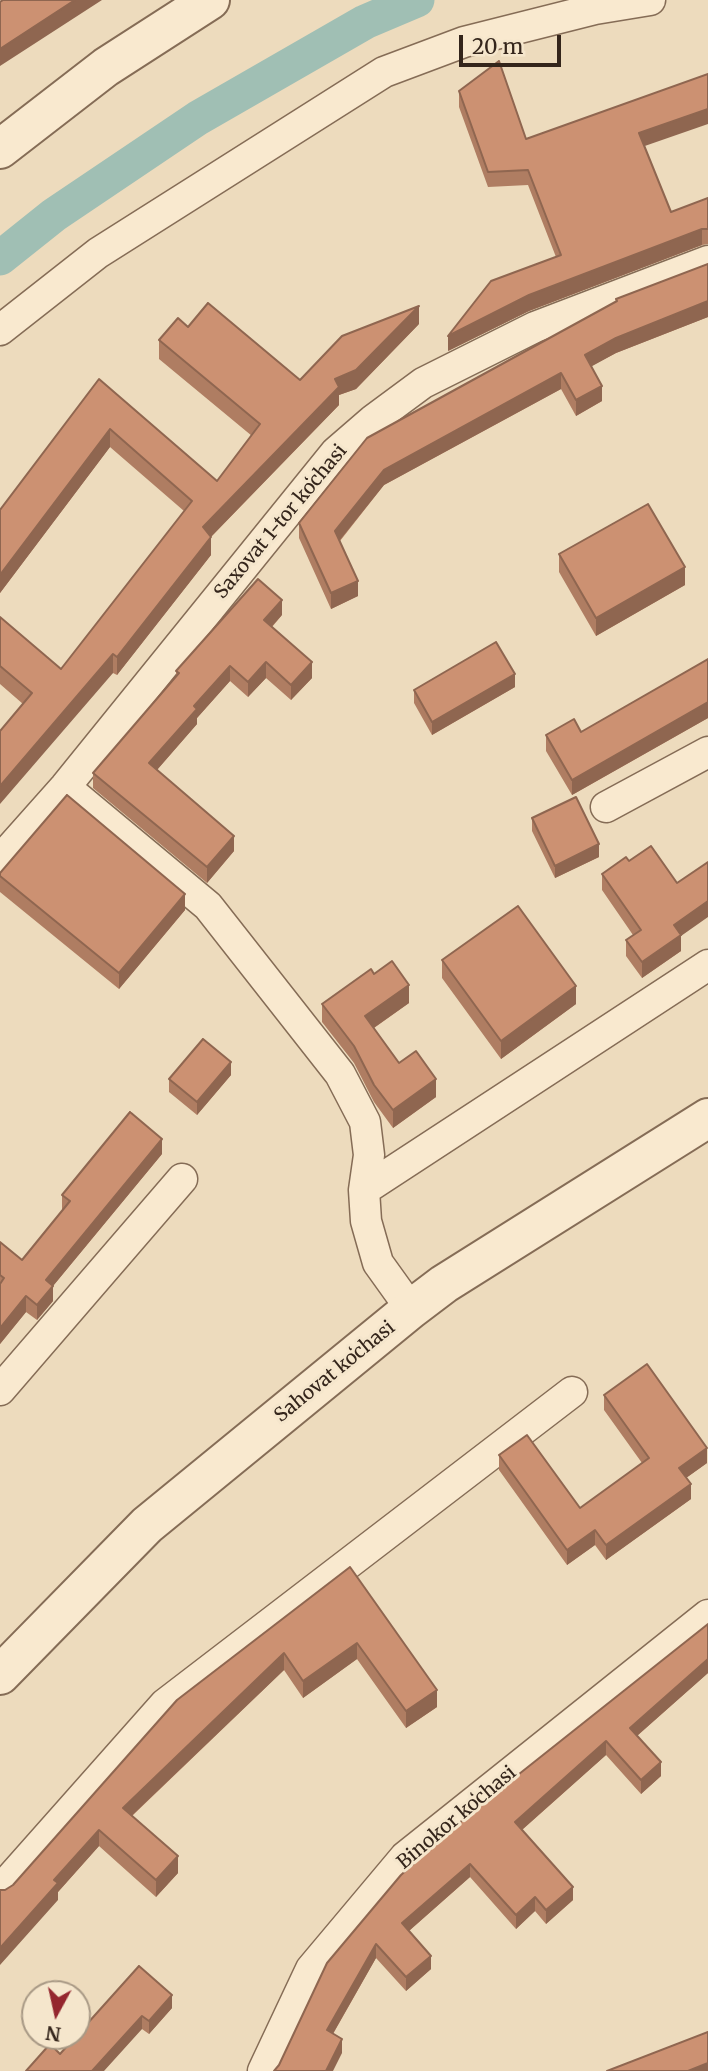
<!DOCTYPE html>
<meta charset="utf-8">
<style>
body{margin:0}
#map{position:relative;width:708px;height:2071px;overflow:hidden;background:#eddbbd;font-family:Merriweather,serif}
canvas{display:block}
.north{position:absolute;left:21px;top:1980px;width:70px;height:70px;box-sizing:border-box;background:#f5e6cc;border:2px solid #a89985;border-radius:50%;rotate:188deg;font-size:19px;font-weight:700;line-height:28px;text-align:center;color:#34251b}
.north::after{content:'';display:block;margin:auto;width:24px;height:32px;background:#94262e;clip-path:polygon(50% 0,100% 100%,50% 72%,0 100%)}
.scale{position:absolute;left:459px;top:35px;width:102px;height:32px;box-sizing:border-box;border:4px solid #34251b;border-top:0;padding-left:9px;font-size:21px;line-height:24px;white-space:nowrap;color:#34251b;-webkit-text-stroke:5px #f5e6cc;paint-order:stroke}
</style>
<div id="map">
<canvas width="708" height="2071"></canvas>
<div class="north">N</div>
<div class="scale">20 m</div>
</div>
<script>
const context = document.querySelector('canvas').getContext('2d');
context.lineJoin = 'round';
const shape = rows => new Path2D(rows.map(r => 'M' + r).join(''));
function strokePath(path, color, width, dash) { context.strokeStyle = color; context.lineWidth = width; context.lineCap = dash ? 'butt' : 'round'; context.setLineDash(dash || []); context.stroke(path); }
function fill(path, color) { context.fillStyle = color; context.fill(path, 'evenodd'); }
function label(font, color, halo, rows, align = 'center') {
  context.font = font + ' Merriweather,serif'; context.lineWidth = 6; context.setLineDash([]); context.textBaseline = 'middle'; context.strokeStyle = halo; context.fillStyle = color; for (const [text, x, y, turn = 0] of rows) {
    context.save(); context.translate(x, y); context.rotate((+turn || 0) * Math.PI / 180); context.textAlign = isNaN(turn) ? turn : align; if (halo) context.strokeText(text, 0, 0); context.fillText(text, 0, 0); context.restore();
  }
}
strokePath(shape([
 [0,258,54,215,198,118,365,22,417,0]
]), '#a0bfb4', 35);
const minor = shape([
 [0,330,98,253,384,72,464,42,595,9,650,0],
 [65,787,208,906,340,1074,365,1122,369,1155,364,1190,366,1221,378,1263,411,1309],
 [606,807,708,752],
 [0,860,65,787,336,452,373,420,423,383,535,327,708,261],
 [364,1190,708,965],
 [0,1390,182,1179],
 [0,1890,165,1704,572,1392],
 [263,2071,311,1969,405,1857,708,1615]
]);
const tertiary = shape([
 [0,149,106,67,210,0],
 [0,1675,147,1525,411,1309,444,1284,708,1118]
]);
strokePath(minor, '#856c56', 33);
strokePath(tertiary, '#856c56', 42);
strokePath(minor, '#f9e9cf', 30);
strokePath(tertiary, '#f9e9cf', 38);
fill(shape([
 [459,91,526,139,645,147,671,212,708,198,708,244,702,245,529,311,448,351,556,257,528,185,488,187,459,107],
 [708,264,708,317,616,353,591,366,602,401,576,416,561,389,384,485,340,541,358,596,331,609,299,538,299,523,616,301,616,299],
 [419,324,356,389,339,395,339,405,211,537,211,555,117,675,113,673,23,704,0,684,0,617,61,669,184,511,110,447,0,593,0,510,99,379,217,481,252,436,159,359,159,340,188,327,300,380],
 [559,554,685,585,596,636,559,572],
 [282,615,272,627,312,678,291,700,266,678,248,697,230,681,197,718,197,724,157,770,234,851,207,883,93,788,93,773,176,677,176,671],
 [708,659,708,718,572,795,546,751,546,735,581,732],
 [515,687,432,735,414,703,414,690],
 [532,818,599,857,555,878,532,831],
 [0,873,185,910,119,989,0,892],
 [602,874,681,936,681,951,642,978,626,956,626,940,633,935,602,890],
 [442,960,576,1004,501,1059,442,978],
 [374,974,409,1003,374,1028,399,1063,436,1097,393,1128,374,1102,354,1063,322,1022,322,1004],
 [231,1075,197,1115,169,1092,169,1079],
 [162,1154,53,1286,53,1301,37,1320,26,1312,0,1344,0,1242,22,1260,62,1211,62,1195],
 [604,1395,707,1463,686,1478,691,1499,606,1560,595,1545,567,1565,499,1470,499,1455,580,1508,642,1463,604,1410],
 [350,1567,437,1707,406,1728,357,1659,303,1698,284,1670,132,1816,178,1873,156,1897,99,1846,58,1892,58,1900,5,1890,13,1885],
 [708,1624,708,1673,637,1736,661,1776,641,1794,606,1755,522,1830,573,1900,546,1924,535,1911,516,1929,470,1877,409,1931,431,1969,406,1991,376,1958,333,2034,342,2053,279,2065,327,1963],
 [139,1966,172,2008,149,2034,142,2029,60,2054]
]), '#af7d62');
fill(shape([
 [75,0,102,0,0,66,0,49],
 [708,109,708,124,639,148,639,133],
 [702,229,702,245,529,311,448,351,448,336,529,295],
 [708,301,708,317,616,353,585,370,585,355,616,338],
 [419,306,419,324,356,389,339,395,339,405,203,545,203,527,335,379],
 [561,373,561,389,384,485,335,546,335,531,384,470],
 [602,386,602,401,576,416,576,400],
 [110,429,110,447,0,593,0,575],
 [211,537,211,555,117,675,117,657],
 [685,567,685,585,596,636,596,618],
 [358,581,358,596,331,609,331,593],
 [282,600,282,615,264,635,264,620],
 [113,654,113,673,0,804,0,786],
 [266,662,266,678,248,697,248,682],
 [312,662,312,678,291,700,291,685],
 [230,666,230,681,197,718,197,724,149,779,149,763,194,706],
 [515,674,515,687,432,735,432,722],
 [708,702,708,718,572,795,572,780],
 [234,836,234,851,207,883,207,867],
 [599,844,599,857,555,878,555,866],
 [185,894,185,910,119,989,119,973],
 [708,901,708,917,681,936,681,951,642,978,642,962,674,925],
 [409,985,409,1003,365,1034,365,1016],
 [576,986,576,1004,501,1059,501,1041],
 [231,1062,231,1075,197,1115,197,1102],
 [436,1079,436,1097,393,1128,393,1110],
 [162,1139,162,1154,53,1286,53,1301,37,1320,37,1305,46,1280],
 [26,1296,26,1312,0,1344,0,1328],
 [707,1448,707,1463,679,1483,679,1468],
 [691,1484,691,1499,606,1560,606,1545],
 [595,1530,595,1545,567,1565,567,1550],
 [357,1643,357,1659,303,1698,303,1681],
 [284,1653,284,1670,123,1824,123,1808],
 [708,1659,708,1673,630,1742,630,1728],
 [437,1690,437,1707,406,1728,406,1711],
 [606,1741,606,1755,515,1836,515,1822],
 [661,1762,661,1776,641,1794,641,1780],
 [99,1830,99,1846,58,1892,58,1900,0,1965,0,1948,54,1880],
 [178,1856,178,1873,156,1897,156,1880],
 [470,1864,470,1877,402,1937,402,1923],
 [573,1887,573,1900,546,1924,546,1910],
 [535,1897,535,1911,516,1929,516,1915],
 [376,1944,376,1958,327,2044,327,2030],
 [431,1956,431,1969,406,1991,406,1977],
 [172,1995,172,2008,149,2034,149,2021],
 [142,2016,142,2029,104,2071,92,2071],
 [342,2039,342,2053,333,2071,326,2071],
 [708,2063,708,2071,688,2071]
]), '#8f6650');
const building = shape([
 [3,0,75,0,0,49,0,2,3,0],
 [499,61,526,139,708,74,708,109,639,133,671,212,708,198,708,229,702,229,529,295,448,336,491,281,561,255,528,170,488,172,459,91,499,61],
 [708,264,708,301,616,338,585,355,602,386,576,400,561,373,384,470,335,531,358,581,331,593,299,523,367,438,617,301,616,299,708,264],
 [208,303,300,380,342,336,419,306,356,370,335,379,339,387,203,527,211,537,117,657,113,654,0,786,0,731,32,693,0,666,0,617,61,669,192,501,110,429,0,575,0,510,99,379,217,481,260,424,159,340,178,318,188,327,208,303],
 [648,504,685,567,596,618,559,554,648,504],
 [258,579,282,600,264,620,312,662,291,685,266,662,248,682,230,666,194,706,197,709,149,763,234,836,207,867,93,773,179,673,176,671,258,579],
 [496,642,515,674,432,722,414,690,496,642],
 [708,659,708,702,572,780,546,735,574,719,581,732,708,659],
 [67,795,185,894,119,973,0,876,0,873,67,795],
 [576,797,599,844,555,866,532,818,576,797],
 [651,846,677,883,708,862,708,901,674,925,681,935,642,962,626,940,641,930,602,874,626,857,629,861,651,846],
 [518,906,576,986,501,1041,442,960,518,906],
 [392,961,409,985,365,1016,399,1063,416,1051,436,1079,393,1110,374,1085,354,1046,322,1004,371,969,374,974,392,961],
 [203,1039,231,1062,197,1102,169,1079,203,1039],
 [130,1112,162,1139,46,1280,53,1286,37,1305,26,1296,0,1328,0,1284,4,1278,0,1275,0,1242,22,1260,70,1201,62,1195,130,1112],
 [647,1364,707,1448,679,1468,691,1484,606,1545,595,1530,567,1550,499,1455,527,1435,580,1508,649,1458,604,1395,647,1364],
 [350,1567,437,1690,406,1711,357,1643,303,1681,284,1653,123,1808,178,1856,156,1880,99,1830,54,1880,58,1883,0,1948,0,1890,5,1890,13,1885,177,1700,350,1567],
 [708,1624,708,1659,630,1728,661,1762,641,1780,606,1741,515,1822,573,1887,546,1910,535,1897,516,1915,470,1864,402,1923,431,1956,406,1977,376,1944,327,2030,342,2039,326,2071,274,2071,279,2065,327,1963,401,1875,475,1809,708,1624],
 [139,1966,172,1995,149,2021,142,2016,92,2071,26,2071,50,2044,60,2054,139,1966],
 [708,2032,708,2063,688,2071,607,2071,708,2032]
]);
fill(building, '#cc9172');
strokePath(building, '#8f6650', 2);
label('19px', '#34251b', '#f5e6cc', [
 ["Saxovat 1-tor koʻchasi",281,522,-50],
 ["Sahovat koʻchasi",335,1372,-39],
 ["Binokor koʻchasi",457,1818,-40]
]);
</script>
